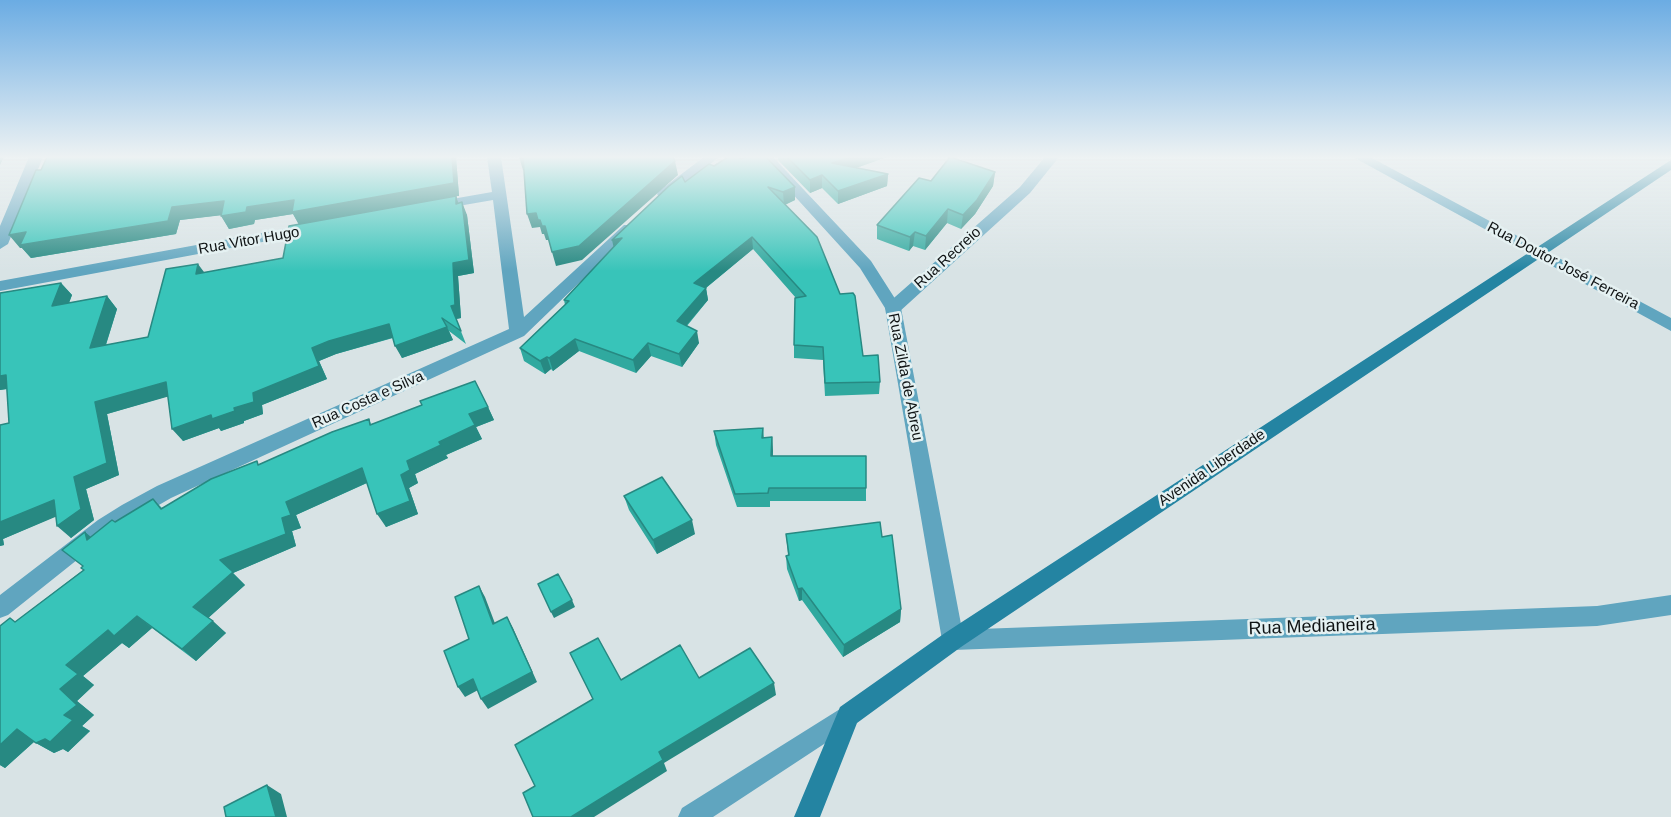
<!DOCTYPE html>
<meta charset="utf-8">
<style>
body{margin:0}
canvas{display:block;background:#d8e3e5}
</style>
<canvas width="1671" height="817"></canvas>
<script>
const context = document.querySelector('canvas').getContext('2d');
context.lineJoin = 'round';
const shape = rows => new Path2D(rows.map(r => 'M' + r).join(''));
function fill(path, color) { context.fillStyle = color; context.fill(path, 'evenodd'); }
function strokePath(path, color, width, dash) { context.strokeStyle = color; context.lineWidth = width; context.lineCap = dash ? 'butt' : 'round'; context.setLineDash(dash || []); context.stroke(path); }
function label(font, color, halo, rows, align = 'center') {
  context.font = font + ' Arial,sans-serif'; context.lineWidth = 5; context.setLineDash([]); context.textBaseline = 'middle'; context.strokeStyle = halo; context.fillStyle = color; for (const [text, x, y, turn = 0] of rows) {
    context.save(); context.translate(x, y); context.rotate((+turn || 0) * Math.PI / 180); context.textAlign = isNaN(turn) ? turn : align; if (halo) context.strokeText(text, 0, 0); context.fillText(text, 0, 0); context.restore();
  }
}
fill(shape([
 [29,157,43,157,8,244,0,249,0,226,29,157],
 [487,157,501,157,524,317,624,225,634,225,636,228,524,336,171,498,112,532,8,615,0,618,0,595,98,520,122,505,157,486,509,329,493,200,435,210,428,206,435,202,492,192,487,157],
 [704,157,719,157,669,197,659,197,657,194,659,191,704,157],
 [1045,157,1059,157,1030,193,899,312,887,312,885,308,887,304,1020,187,1045,157],
 [1353,157,1370,157,1671,318,1671,331,1353,157],
 [311,224,318,229,316,232,0,291,0,281,311,224],
 [1671,595,1671,615,1597,626,953,650,945,647,942,640,945,633,953,630,1597,606,1671,595],
 [848,704,856,707,860,715,856,723,713,817,678,817,682,808,848,704]
]), '#60a5bf');
fill(shape([
 [759,157,773,157,871,261,901,308,964,640,961,647,953,650,945,647,942,640,885,308,860,268,759,157]
]), '#60a5bf');
fill(shape([
 [1671,160,1671,170,961,647,857,723,820,817,794,817,840,707,945,633,1671,160]
]), '#2484a2');
fill(shape([
 [47,157,456,157,459,196,456,196,458,203,467,215,474,273,458,276,461,318,456,319,466,344,449,331,453,340,402,358,393,338,336,354,319,361,327,379,262,405,263,414,244,421,244,423,221,431,219,428,183,441,168,396,107,414,119,475,86,489,94,520,71,538,56,516,3,539,4,545,0,546,0,425,9,423,7,389,0,390,0,293,61,283,72,295,69,303,107,296,117,309,106,345,148,337,204,273,283,258,299,224,293,214,255,220,254,224,229,229,221,215,180,220,176,234,31,258,22,248,20,248,41,170],
 [778,157,887,157,856,168,888,174,887,186,838,204,822,188,810,193,778,160],
 [741,159,795,187,795,200,785,205,863,356,880,382,879,394,825,396,823,360,794,358,794,345,796,298,753,249,706,288,708,300,687,326,699,343,682,367,651,356,636,373,579,351,553,371,551,369,545,374,524,361,520,348,565,305,564,300,685,182,714,166],
 [995,172,993,186,975,214,961,229,947,223,925,250,913,246,909,251,877,239,877,225,931,181],
 [488,407,494,420,476,427,482,439,446,455,448,458,415,474,418,483,409,488,418,514,386,527,367,483,296,515,301,528,292,531,296,546,233,573,245,585,208,618,226,633,196,661,152,628,129,648,122,643,83,676,94,685,77,701,94,715,82,726,90,731,68,752,63,749,54,753,34,742,5,768,0,765,0,626,10,618,15,622,83,570,83,567,85,532,91,537,153,499,162,508,260,464,369,419,371,424],
 [763,428,764,438,772,437,773,456,866,488,866,501,770,501,770,507,737,507,716,445,714,431],
 [624,496,695,534,657,554,629,510],
 [786,534,882,537,901,609,900,622,843,657,802,600,799,601,787,569,786,556,788,555]
]), '#30a99f');
fill(shape([
 [0,157,4,157,0,165],
 [452,157,456,157,459,196,456,196,460,208,299,225,293,214,255,220,254,224,229,229,221,216,247,207],
 [519,157,523,157,527,169,523,170],
 [851,157,887,157,833,176,832,163],
 [675,161,678,175,582,260,556,266,552,252],
 [995,172,993,186,975,214,961,229,963,215],
 [888,174,887,186,838,204,838,191],
 [822,175,822,188,810,193,810,180],
 [795,187,795,200,784,205,783,192],
 [224,201,232,214,180,220,176,234,31,258,22,248,20,248,9,235,172,207],
 [462,202,467,215,474,273,458,276,461,318,456,319,466,344,451,306,453,263],
 [948,209,947,223,925,250,926,236],
 [536,213,545,226,549,240,546,240,544,234,542,234,540,227,532,228,527,214],
 [915,232,913,246,909,251,910,237],
 [752,237,753,249,696,296,694,283],
 [622,238,615,253,612,240],
 [198,264,207,276,196,274],
 [61,283,72,295,63,318,52,306],
 [706,288,708,300,679,334,677,321],
 [107,296,117,309,101,360,90,348],
 [389,324,395,337,336,354,319,361,327,379,262,405,263,414,244,421,244,423,221,431,219,428,183,441,172,429,211,415,234,408,253,393,312,348,329,341],
 [447,327,453,340,402,358,395,346],
 [697,331,699,343,682,367,679,354],
 [575,339,579,351,553,371,549,358],
 [648,343,651,356,636,373,633,360],
 [547,357,551,369,545,374,540,361],
 [6,375,19,387,0,390,0,376],
 [166,382,177,394,107,414,119,475,86,489,94,520,71,538,57,526,74,477,95,402],
 [488,407,494,420,476,427,482,439,446,455,448,458,415,474,418,483,409,488,418,514,386,527,377,514,407,461,439,442,469,414],
 [772,437,773,451,772,470,771,456],
 [362,468,371,481,296,515,301,528,292,531,296,546,233,573,245,585,206,620,193,607,220,560,286,502],
 [54,500,67,512,3,539,4,545,0,546,0,522],
 [692,520,695,534,657,554,653,540],
 [85,532,100,545,87,540],
 [479,586,485,597,499,634,493,624],
 [802,588,802,600,799,601,798,589],
 [572,600,575,607,554,618,551,612],
 [901,609,900,622,843,657,844,645],
 [137,616,152,628,129,648,122,643,83,676,94,685,77,701,94,715,82,726,90,731,68,752,63,749,54,753,36,743,64,715,60,689,66,665,108,630],
 [507,617,513,628,537,682,488,709,481,699],
 [213,621,226,633,196,661,182,649],
 [473,679,480,689,465,697,458,687],
 [774,683,776,695,664,763,667,771,594,817,571,817,659,752],
 [17,729,36,740,5,768,0,765,0,745],
 [267,785,281,794,287,817,276,817]
]), '#278982');
const building = shape([
 [47,157,452,157,454,183,292,212,294,200,247,207,246,212,221,216,224,201,172,207,168,221,20,245,26,232,9,235,36,170,41,170,47,157],
 [523,157,673,157,675,161,579,246,552,252,545,226,542,226,540,220,538,220,536,213,527,214,523,157],
 [728,157,739,157,741,159,747,157,766,157,795,187,783,192,768,187,817,237,840,294,853,293,855,296,863,356,878,355,880,382,825,383,823,347,794,345,795,298,806,296,752,237,694,283,706,288,677,321,697,331,679,354,648,343,633,360,575,339,549,358,547,357,540,361,520,348,569,301,564,300,622,238,612,240,669,186,682,176,685,182,709,164,714,166,728,157],
 [787,157,851,157,832,163,888,174,838,191,822,175,810,180,787,157],
 [950,157,995,172,977,200,963,215,948,209,926,236,915,232,910,237,877,225,919,178,931,181,950,157],
 [456,196,456,204,462,202,469,260,453,263,455,305,451,306,461,331,442,318,447,327,395,346,389,324,329,341,312,348,319,366,253,393,254,402,234,408,235,411,212,419,211,415,172,429,166,382,95,402,107,463,74,477,81,509,57,526,54,500,0,522,0,425,9,423,6,375,0,376,0,293,61,283,52,306,107,296,90,348,148,337,166,269,198,264,196,274,283,258,289,226,456,196],
 [475,381,488,407,469,414,475,425,439,442,441,445,407,461,410,470,401,475,410,501,377,514,362,468,286,502,291,515,282,518,286,534,220,560,233,572,193,607,213,621,182,649,137,616,114,636,108,630,66,665,78,674,60,689,77,705,64,715,73,720,50,742,45,739,36,743,17,729,0,745,0,626,10,618,15,622,84,570,81,568,83,566,62,550,85,532,87,540,112,520,115,522,153,499,161,509,211,479,257,461,258,465,332,432,369,419,370,425,422,405,420,401,475,381],
 [763,428,762,438,772,437,771,456,866,456,866,488,769,488,768,493,735,494,714,431,763,428],
 [662,477,692,520,653,540,624,496,662,477],
 [880,522,882,537,892,535,901,609,844,645,802,588,798,589,786,556,789,555,786,534,880,522],
 [558,574,572,600,551,612,538,584,558,574],
 [479,586,493,624,507,617,532,672,481,699,473,679,458,687,444,651,469,639,455,597,479,586],
 [598,638,621,680,680,645,699,678,750,648,774,683,659,752,663,760,571,817,533,817,523,793,535,786,515,745,593,699,570,653,598,638],
 [267,785,276,817,226,817,224,807,267,785]
]);
fill(building, '#38c4b9');
strokePath(building, '#278982', 1.5);
const sky = context.createLinearGradient(0, 0, 0, 271);
sky.addColorStop(0, '#6bace3');
sky.addColorStop(0.58, '#edf2f3');
sky.addColorStop(1, '#edf2f300');
context.fillStyle = sky;
context.fillRect(0, 0, 1671, 271);
label('15px', '#0f1314', '#e5f1f2', [
 ["Rua Vitor Hugo",249,241,-10],
 ["Rua Recreio",948,258,-42],
 ["Rua Doutor José Ferreira",1563,266,28],
 ["Rua Zilda de Abreu",905,377,79],
 ["Rua Costa e Silva",368,400,-24],
 ["Avenida Liberdade",1212,468,-34]
]);
label('18px', '#0f1314', '#e5f1f2', [
 ["Rua Medianeira",1312,627,-2]
]);
</script>
